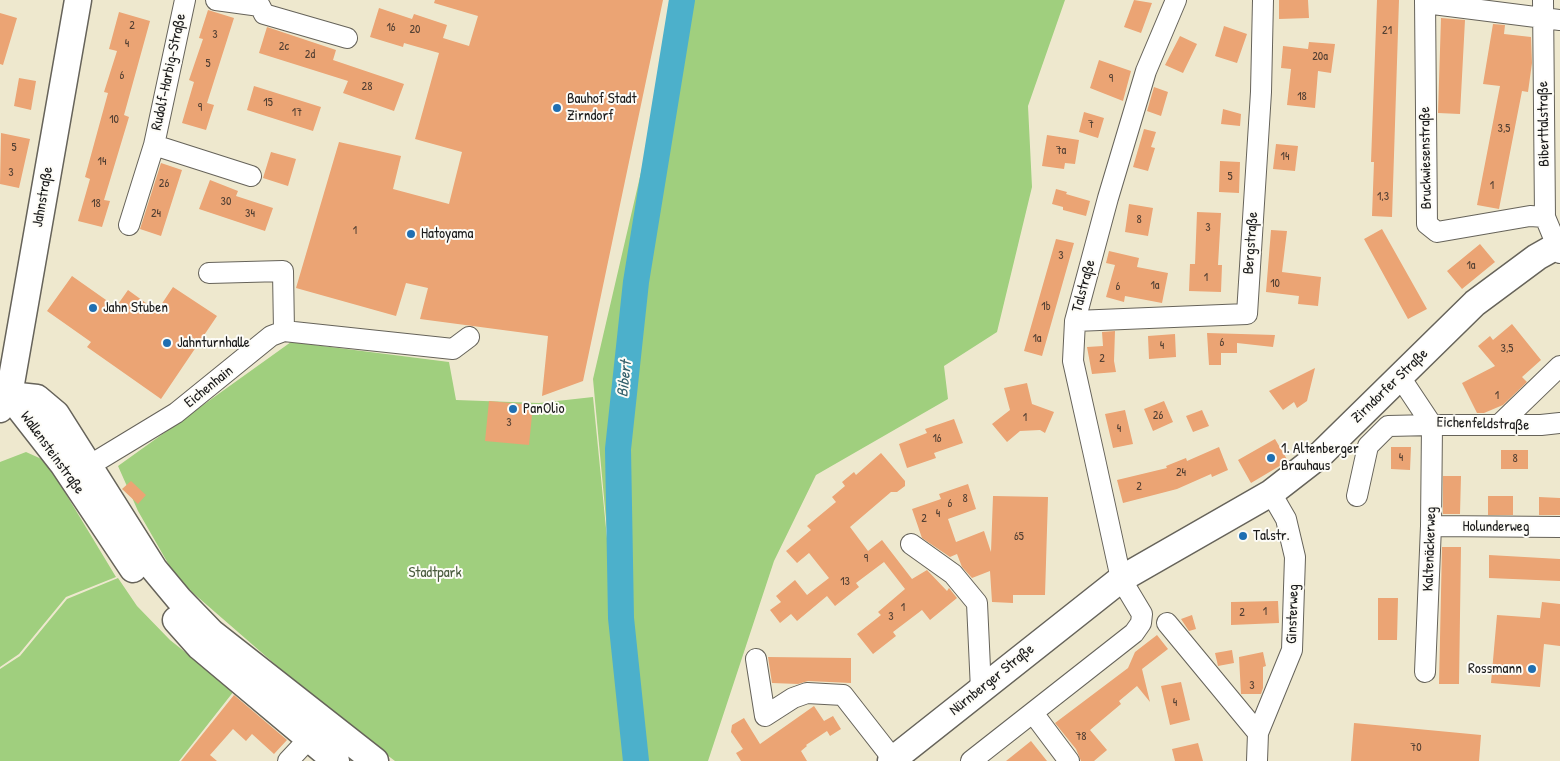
<!DOCTYPE html>
<meta charset="utf-8">
<style>
body{margin:0}
canvas{display:block;background:#eee8ce}
</style>
<canvas width="1560" height="761"></canvas>
<script>
const context = document.querySelector('canvas').getContext('2d');
context.lineJoin = 'round';
function fill(path, color) { context.fillStyle = color; context.fill(path, 'evenodd'); }
const shape = rows => new Path2D(rows.map(r => 'M' + r).join(''));
function strokePath(path, color, width, dash) { context.strokeStyle = color; context.lineWidth = width; context.lineCap = dash ? 'butt' : 'round'; context.setLineDash(dash || []); context.stroke(path); }
function label(font, color, halo, rows, align = 'center') {
  context.font = font + ' "Patrick Hand",sans-serif'; context.lineWidth = 4; context.setLineDash([]); context.textBaseline = 'middle'; context.strokeStyle = halo; context.fillStyle = color; for (const [text, x, y, turn = 0] of rows) {
    context.save(); context.translate(x, y); context.rotate((+turn || 0) * Math.PI / 180); context.textAlign = isNaN(turn) ? turn : align; if (halo) context.strokeText(text, 0, 0); context.fillText(text, 0, 0); context.restore();
  }
}
fill(shape([
 [681,0,1065,0,1028,106,1032,187,997,332,944,366,948,399,816,475,774,561,708,761,395,761,330,712,177,579,138,511,118,466,291,342,449,362,456,400,539,403,593,397,618,649,593,379],
 [26,452,46,461,116,577,66,597,19,654,0,667,0,462],
 [118,578,137,606,170,640,234,691,179,761,0,761,0,669,20,656,67,599]
]), '#a0cf7e');
strokePath(shape([
 [636,761,621,618,618,449,636,282,682,0]
]), '#4cb0cb', 26);
fill(shape([
 [435,0,663,0,583,381,542,396,548,336,420,319,428,288,406,283,396,316,296,288,339,142,401,156,393,189,449,204,462,152,415,139,439,53,404,43,403,47,370,37,379,8,412,19,414,14,447,25,443,38,469,46,478,16,434,3],
 [1134,0,1152,3,1141,33,1124,27],
 [1279,0,1308,0,1309,18,1279,19],
 [1377,0,1399,0,1392,217,1372,216,1374,162,1371,162],
 [208,10,234,18,207,103,214,105,206,130,182,123,194,82,189,80,203,39,199,38],
 [119,12,150,21,124,115,129,117,104,200,110,201,102,227,78,221,90,179,85,177,108,93,104,92,117,51,109,49],
 [0,13,17,18,3,65,0,64],
 [1441,18,1465,20,1460,114,1438,113],
 [1493,24,1505,25,1504,34,1531,37,1532,63,1528,92,1522,91,1499,209,1477,205,1500,86,1483,84],
 [1224,26,1247,34,1237,63,1215,56],
 [267,27,336,50,333,60,404,84,394,111,343,93,348,81,259,53],
 [1180,36,1197,44,1183,73,1165,65],
 [1309,42,1335,44,1331,73,1318,71,1315,108,1287,105,1291,69,1281,68,1283,46,1308,49],
 [1099,60,1131,71,1123,101,1090,88],
 [19,78,36,81,31,110,14,106],
 [254,86,321,107,313,131,247,110],
 [1154,87,1168,92,1161,116,1147,111],
 [1223,109,1241,114,1240,126,1221,124],
 [1084,112,1104,118,1098,138,1079,132],
 [1144,129,1156,132,1151,147,1155,148,1148,171,1133,167],
 [1,133,30,139,19,188,0,184],
 [1047,135,1079,140,1075,164,1065,163,1064,169,1042,166],
 [1276,144,1298,146,1295,171,1273,169],
 [271,152,296,159,288,186,263,178],
 [1220,161,1240,162,1239,193,1219,192],
 [161,163,182,170,161,236,140,229],
 [210,180,238,191,236,196,273,208,265,231,199,209],
 [1056,189,1067,192,1066,194,1090,201,1086,216,1063,210,1063,207,1052,204],
 [1129,204,1153,208,1148,236,1125,232],
 [1197,212,1221,213,1218,265,1222,265,1221,292,1189,291,1190,264,1195,264],
 [1382,229,1427,309,1408,319,1364,239],
 [1271,230,1287,231,1282,272,1321,277,1318,306,1298,304,1299,296,1266,292],
 [1056,239,1074,243,1042,356,1024,351],
 [1480,244,1495,262,1462,289,1447,271],
 [1109,251,1139,258,1137,267,1168,273,1162,303,1125,296,1124,302,1106,297,1115,265,1106,263],
 [72,276,116,307,128,290,157,311,173,287,217,316,161,399,87,347,91,342,47,311],
 [1512,324,1541,360,1522,377,1527,382,1503,405,1484,413,1477,413,1462,383,1495,366,1478,346,1490,336,1493,340],
 [1115,331,1114,361,1116,372,1092,374,1087,347,1103,346,1102,332],
 [1207,333,1275,335,1273,347,1237,343,1237,353,1221,353,1221,365,1209,365],
 [1175,334,1176,357,1149,359,1148,336],
 [1315,368,1307,401,1297,408,1294,402,1283,410,1269,391],
 [1027,383,1032,404,1054,412,1045,433,1040,430,1020,431,1007,442,992,424,1010,410,1004,388],
 [489,401,533,405,529,445,485,441],
 [1164,401,1173,422,1153,431,1144,409],
 [1125,410,1133,444,1113,448,1105,414],
 [1202,410,1209,426,1193,432,1186,416],
 [954,419,963,443,934,453,936,458,907,468,899,444,927,433,925,429],
 [1275,439,1288,461,1251,483,1238,460],
 [1219,447,1228,470,1212,477,1211,474,1177,489,1123,503,1117,480,1167,468,1166,466,1186,458,1187,461],
 [1391,447,1411,447,1410,470,1391,469],
 [1501,450,1528,450,1528,469,1501,469],
 [881,453,905,481,905,486,897,492,891,492,850,527,868,551,882,540,912,579,927,570,947,591,949,588,957,598,930,620,922,610,893,632,896,636,873,654,857,634,881,615,878,612,905,589,884,562,856,583,859,587,835,606,827,596,797,621,791,614,780,623,770,610,781,602,776,596,795,580,807,595,829,578,809,553,797,563,786,551,811,530,807,526,836,502,832,497,845,486,842,482,854,472,856,475],
 [1443,476,1461,476,1460,514,1443,514],
 [131,481,146,495,138,504,122,489],
 [968,484,976,509,948,519,956,542,984,531,991,552,993,496,1048,497,1045,595,1013,595,1013,603,992,602,990,571,972,578,962,567,957,554,950,557,922,538,912,509,941,499,939,494],
 [1488,496,1513,496,1513,515,1488,515],
 [1539,497,1560,498,1560,515,1539,515],
 [1442,547,1461,547,1459,684,1439,684],
 [1489,555,1560,559,1560,581,1489,578],
 [1378,598,1398,598,1397,640,1378,640],
 [1278,601,1279,623,1231,625,1231,602],
 [1542,602,1560,604,1560,646,1544,644,1540,687,1491,683,1497,615,1540,618],
 [1192,615,1196,629,1189,631,1181,619],
 [1157,635,1168,649,1142,669,1150,702,1137,686,1119,701,1121,704,1090,730,1107,750,1094,761,1081,761,1076,749,1055,723,1128,668,1135,652],
 [1232,650,1234,663,1218,666,1215,653],
 [1263,652,1266,666,1263,667,1263,688,1261,694,1241,694,1239,657],
 [768,657,851,658,851,683,808,681,798,684,772,683],
 [1181,682,1190,720,1170,725,1161,686],
 [234,695,287,740,274,754,252,734,246,741,233,729,210,755,217,761,181,761],
 [814,706,824,721,833,716,841,729,830,736,827,731,806,745,807,746,801,751,807,761,741,761,736,753,743,749,731,732,732,725,744,718,760,744],
 [1354,723,1481,735,1479,761,1351,761],
 [1031,741,1047,761,1006,761],
 [1198,743,1203,761,1175,761,1172,749]
]), '#eba474');
const minor = shape([
 [216,0,260,6,264,14,347,38],
 [1425,0,1427,224,1437,232,1530,216,1545,217],
 [1543,0,1545,217,1560,253],
 [1425,3,1560,20],
 [154,145,251,176],
 [129,225,154,145,185,0],
 [209,273,283,271,284,331],
 [1075,321,1247,314,1261,92,1263,0],
 [1400,377,1432,425,1541,425,1560,423],
 [1499,425,1560,366],
 [77,473,176,413,271,336,284,331,453,349,469,337],
 [1357,496,1368,446,1388,426,1432,425,1431,526,1425,672],
 [1431,526,1560,527],
 [911,544,953,574,977,603,981,690],
 [1167,623,1258,733],
 [756,659,765,716,793,698,807,693,843,695,893,759],
 [1033,713,1069,761],
 [288,761,318,729],
 [971,761,1134,633,1141,623,1142,614,1121,579,1094,455,1073,361,1075,321,1108,198,1146,71,1176,0],
 [1257,761,1258,733,1292,650,1295,557,1286,519,1271,493]
]);
const major = shape([
 [9,395,37,398,56,414,154,569,179,599,212,633,375,761],
 [9,395,63,464,133,569],
 [0,409,9,395,78,0],
 [176,620,200,647,336,761],
 [891,761,1121,579,1271,493,1320,455,1475,303,1537,257,1560,244]
]);
strokePath(minor, '#66635a', 22);
strokePath(major, '#66635a', 29);
strokePath(minor, '#fff', 20);
strokePath(major, '#fff', 26);
for (const [x, y, r, color] of [
 [557,108,5,"#1f6fb2"],
 [411,234,5,"#1f6fb2"],
 [93,308,5,"#1f6fb2"],
 [167,343,5,"#1f6fb2"],
 [513,409,5,"#1f6fb2"],
 [1271,458,5,"#1f6fb2"],
 [1243,536,5,"#1f6fb2"],
 [1532,669,5,"#1f6fb2"]
]) { const dot = new Path2D(); dot.arc(x, y, r, 0, 2 * Math.PI); context.fillStyle = color; context.fill(dot); strokePath(dot, '#fdfcf7', 2); }
label('12px', '#503e32', null, [
 ["2",132,26],
 ["16",391,28],
 ["20",415,30],
 ["21",1387,31],
 ["3",215,35],
 ["4",127,44],
 ["2c",284,47],
 ["2d",310,55],
 ["20a",1320,57],
 ["5",208,64],
 ["6",122,76],
 ["9",1111,79],
 ["28",367,87],
 ["18",1302,97],
 ["15",268,103],
 ["9",200,108],
 ["17",297,113],
 ["10",114,120],
 ["7",1091,125],
 ["3,5",1504,129],
 ["5",14,148],
 ["7a",1061,151],
 ["14",1285,157],
 ["14",102,162],
 ["3",11,173],
 ["5",1230,177],
 ["26",164,184],
 ["1",1492,186],
 ["1,3",1383,197],
 ["30",226,202],
 ["18",96,204],
 ["24",156,214],
 ["34",250,214],
 ["8",1139,220],
 ["3",1208,228],
 ["1",355,231],
 ["3",1061,256],
 ["1a",1471,266],
 ["1",1206,278],
 ["10",1275,284],
 ["1a",1155,286],
 ["6",1118,287],
 ["1b",1046,307],
 ["1a",1037,339],
 ["6",1222,343],
 ["4",1162,346],
 ["3,5",1507,349],
 ["2",1102,359],
 ["1",1497,396],
 ["26",1158,416],
 ["1",1025,418],
 ["3",509,423],
 ["4",1119,429],
 ["16",937,439],
 ["4",1401,458],
 ["8",1515,459],
 ["24",1181,473],
 ["2",1139,487],
 ["8",965,499],
 ["6",950,504],
 ["4",938,514],
 ["2",924,519],
 ["65",1019,537],
 ["9",866,559],
 ["13",845,582],
 ["1",903,608],
 ["1",1265,612],
 ["2",1242,613],
 ["3",891,617],
 ["3",1252,686],
 ["4",1175,703],
 ["78",1081,737],
 ["70",1416,748]
]);
label('15px', '#1c1c1c', '#fdfcf7', [
 ["Rudolf-Harbig-Straße",169,72,-78],
 ["Biberttalstraße",1544,124,-91],
 ["Bruckwiesenstraße",1426,158,-91],
 ["Jahnstraße",43,197,-80],
 ["Bergstraße",1251,243,-86],
 ["Talstraße",1084,286,-75],
 ["Zirndorfer Straße",1390,386,-44],
 ["Eichenhain",209,387,-39],
 ["Eichenfeldstraße",1483,424,2],
 ["Wallensteinstraße",52,453,54],
 ["Holunderweg",1496,527],
 ["Kaltenäckerweg",1430,549,-88],
 ["Ginsterweg",1293,614,-88],
 ["Nürnberger Straße",992,680,-39]
]);
label('15px', '#1c1c1c', '#fdfcf7', [
 ["Bauhof Stadt",567,99],
 ["Zirndorf",567,116],
 ["Hatoyama",421,234],
 ["Jahn Stuben",103,308],
 ["Jahnturnhalle",177,343],
 ["PanOlio",523,409],
 ["1. Altenberger",1281,449],
 ["Brauhaus",1281,466],
 ["Talstr.",1253,536],
 ["Rossmann",1522,669,"right"]
], 'left');
label('15px', '#4a5b3e', '#fdfcf7', [
 ["Stadtpark",435,573]
]);
label('italic 16px', '#325f6b', '#fdfcf7', [
 ["Bibert",625,379,-84]
]);
</script>
